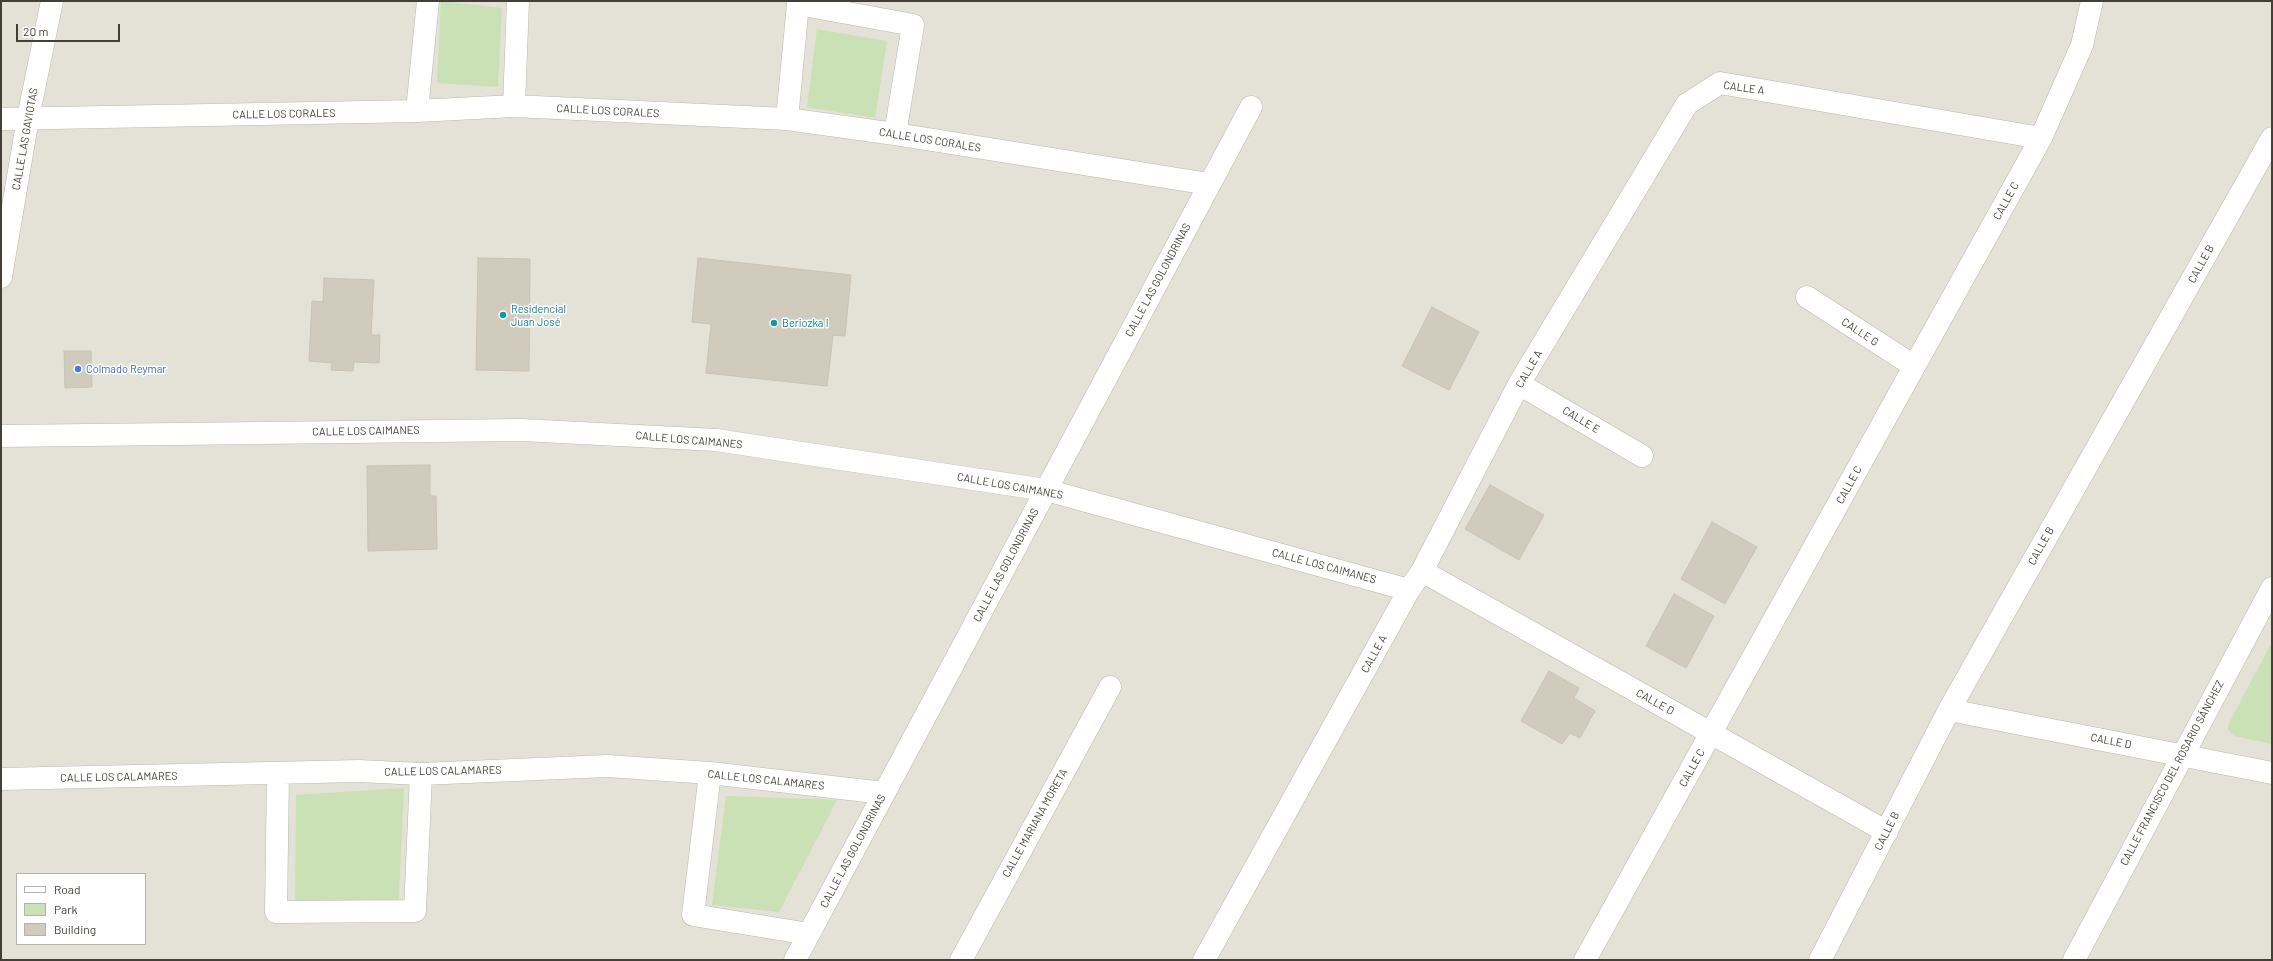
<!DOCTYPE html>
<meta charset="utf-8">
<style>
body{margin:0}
#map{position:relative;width:2273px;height:961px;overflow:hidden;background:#f1efe7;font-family:Barlow,sans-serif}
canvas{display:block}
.frame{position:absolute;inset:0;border:2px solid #433f37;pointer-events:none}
.legend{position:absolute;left:16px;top:873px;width:130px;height:72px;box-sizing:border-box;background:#fff;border:1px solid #b4b2af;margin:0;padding:5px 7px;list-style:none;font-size:12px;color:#433f37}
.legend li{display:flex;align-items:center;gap:8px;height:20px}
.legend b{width:20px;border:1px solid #b4b2af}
.scale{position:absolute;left:16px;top:24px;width:104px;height:18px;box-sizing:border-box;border:2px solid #433f37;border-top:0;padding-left:5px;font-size:12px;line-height:14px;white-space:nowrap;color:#433f37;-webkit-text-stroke:3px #fff;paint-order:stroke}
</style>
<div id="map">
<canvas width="2273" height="961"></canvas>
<div class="frame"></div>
<ul class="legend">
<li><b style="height:5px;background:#fff"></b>Road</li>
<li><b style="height:11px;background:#c9e1b4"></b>Park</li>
<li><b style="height:11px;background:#d1cbbe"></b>Building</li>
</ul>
<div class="scale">20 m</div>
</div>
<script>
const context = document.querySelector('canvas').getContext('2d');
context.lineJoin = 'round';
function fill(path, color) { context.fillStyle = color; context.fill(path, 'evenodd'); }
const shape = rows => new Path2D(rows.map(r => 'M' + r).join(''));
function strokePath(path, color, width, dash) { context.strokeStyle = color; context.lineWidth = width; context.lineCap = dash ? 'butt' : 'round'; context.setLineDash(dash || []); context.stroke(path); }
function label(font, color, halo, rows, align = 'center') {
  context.font = font + ' Barlow,sans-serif'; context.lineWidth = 3; context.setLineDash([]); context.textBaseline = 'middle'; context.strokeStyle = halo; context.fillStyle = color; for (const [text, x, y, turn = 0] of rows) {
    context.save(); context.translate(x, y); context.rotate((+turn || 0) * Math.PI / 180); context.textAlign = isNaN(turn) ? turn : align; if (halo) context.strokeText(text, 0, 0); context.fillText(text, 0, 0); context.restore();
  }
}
fill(shape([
 [1,1,2272,1,2272,960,1,960],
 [17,874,145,874,145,944,17,944]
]), '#e4e1d6');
fill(shape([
 [441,1,502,8,498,87,437,83],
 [817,29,887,41,875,118,807,107],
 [2272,642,2272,744,2234,736,2228,729,2229,723],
 [404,788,398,915,295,911,296,795],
 [726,796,837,800,779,912,712,905]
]), '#c9e1b4');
const building = shape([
 [478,258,530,259,529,371,476,370,478,258],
 [698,258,851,275,845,336,833,335,827,386,706,373,711,324,692,322,698,258],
 [324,278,374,280,371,335,380,335,379,363,354,362,353,371,331,370,332,363,309,361,312,301,323,302,324,278],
 [1432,307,1479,332,1449,390,1402,366,1432,307],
 [64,351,91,351,92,387,65,388,64,351],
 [430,465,430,496,436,496,437,549,368,551,367,466,430,465],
 [1490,485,1544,515,1519,560,1465,529,1490,485],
 [1712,522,1757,547,1725,604,1681,579,1712,522],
 [1674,594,1714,616,1686,668,1646,646,1674,594],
 [1549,671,1579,688,1574,698,1595,711,1580,738,1570,733,1562,744,1521,721,1549,671]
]);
fill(building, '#d1cbbe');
strokePath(building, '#cbc3b2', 1);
const minor = shape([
 [514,106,518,1],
 [417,111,428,1],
 [1,119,417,111,514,106,787,119,895,134,1209,184],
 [787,119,798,4,913,25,895,134],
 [1,277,28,118,52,1],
 [1807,297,1914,366],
 [1519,384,1642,456],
 [1,436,522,430,716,440,1046,490,1409,590],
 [1422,571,1887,832],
 [1949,710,2272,773],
 [710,773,693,915,809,934],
 [278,774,276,912,415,911,421,774],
 [1,779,359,771,421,774,607,766,710,773,884,793],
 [795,960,1251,107],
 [961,960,1110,687],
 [1204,960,1409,590,1422,571,1519,384,1687,104,1720,83,2041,138],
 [1585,960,2041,138,2082,45,2092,1],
 [1820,960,1949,710,2272,138],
 [2074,960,2272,588]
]);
strokePath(minor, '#bbb7ab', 23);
strokePath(minor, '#fff', 22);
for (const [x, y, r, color] of [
 [503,315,4,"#0f9aa8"],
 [774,323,4,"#0f9aa8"],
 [78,369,4,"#3f7fe0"]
]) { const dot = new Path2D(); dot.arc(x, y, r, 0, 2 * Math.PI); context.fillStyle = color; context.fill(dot); strokePath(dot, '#fff', 1.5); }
label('11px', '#433f37', '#fff', [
 ["CALLE A",1744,88,8],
 ["CALLE LOS CORALES",608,111,3],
 ["CALLE LOS CORALES",284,114,-1],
 ["CALLE LAS GAVIOTAS",25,139,-80],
 ["CALLE LOS CORALES",930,140,9],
 ["CALLE C",2006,201,-61],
 ["CALLE B",2201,264,-61],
 ["CALLE LAS GOLONDRINAS",1158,280,-62],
 ["CALLE G",1860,332,33],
 ["CALLE A",1529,369,-60],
 ["CALLE E",1581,420,31],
 ["CALLE LOS CAIMANES",366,431,-1],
 ["CALLE LOS CAIMANES",689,440,5],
 ["CALLE C",1849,485,-61],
 ["CALLE LOS CAIMANES",1010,486,10],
 ["CALLE B",2041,546,-61],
 ["CALLE LAS GOLONDRINAS",1006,565,-62],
 ["CALLE LOS CAIMANES",1324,566,15],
 ["CALLE A",1374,654,-61],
 ["CALLE D",1655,702,29],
 ["CALLE D",2111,741,11],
 ["CALLE C",1692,768,-61],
 ["CALLE LOS CALAMARES",443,771,-1],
 ["CALLE FRANCISCO DEL ROSARIO SÁNCHEZ",2172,773,-62],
 ["CALLE LOS CALAMARES",119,777,-1],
 ["CALLE LOS CALAMARES",766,780,6],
 ["CALLE MARIANA MORETA",1035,823,-61],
 ["CALLE B",1887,831,-63],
 ["CALLE LAS GOLONDRINAS",853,851,-62]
]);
label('11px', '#0d838f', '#fff', [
 ["Residencial",511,309],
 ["Juan José",511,322],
 ["Beriozka I",782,323]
], 'left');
label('11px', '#366cbe', '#fff', [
 ["Colmado Reymar",86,369]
], 'left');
</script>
